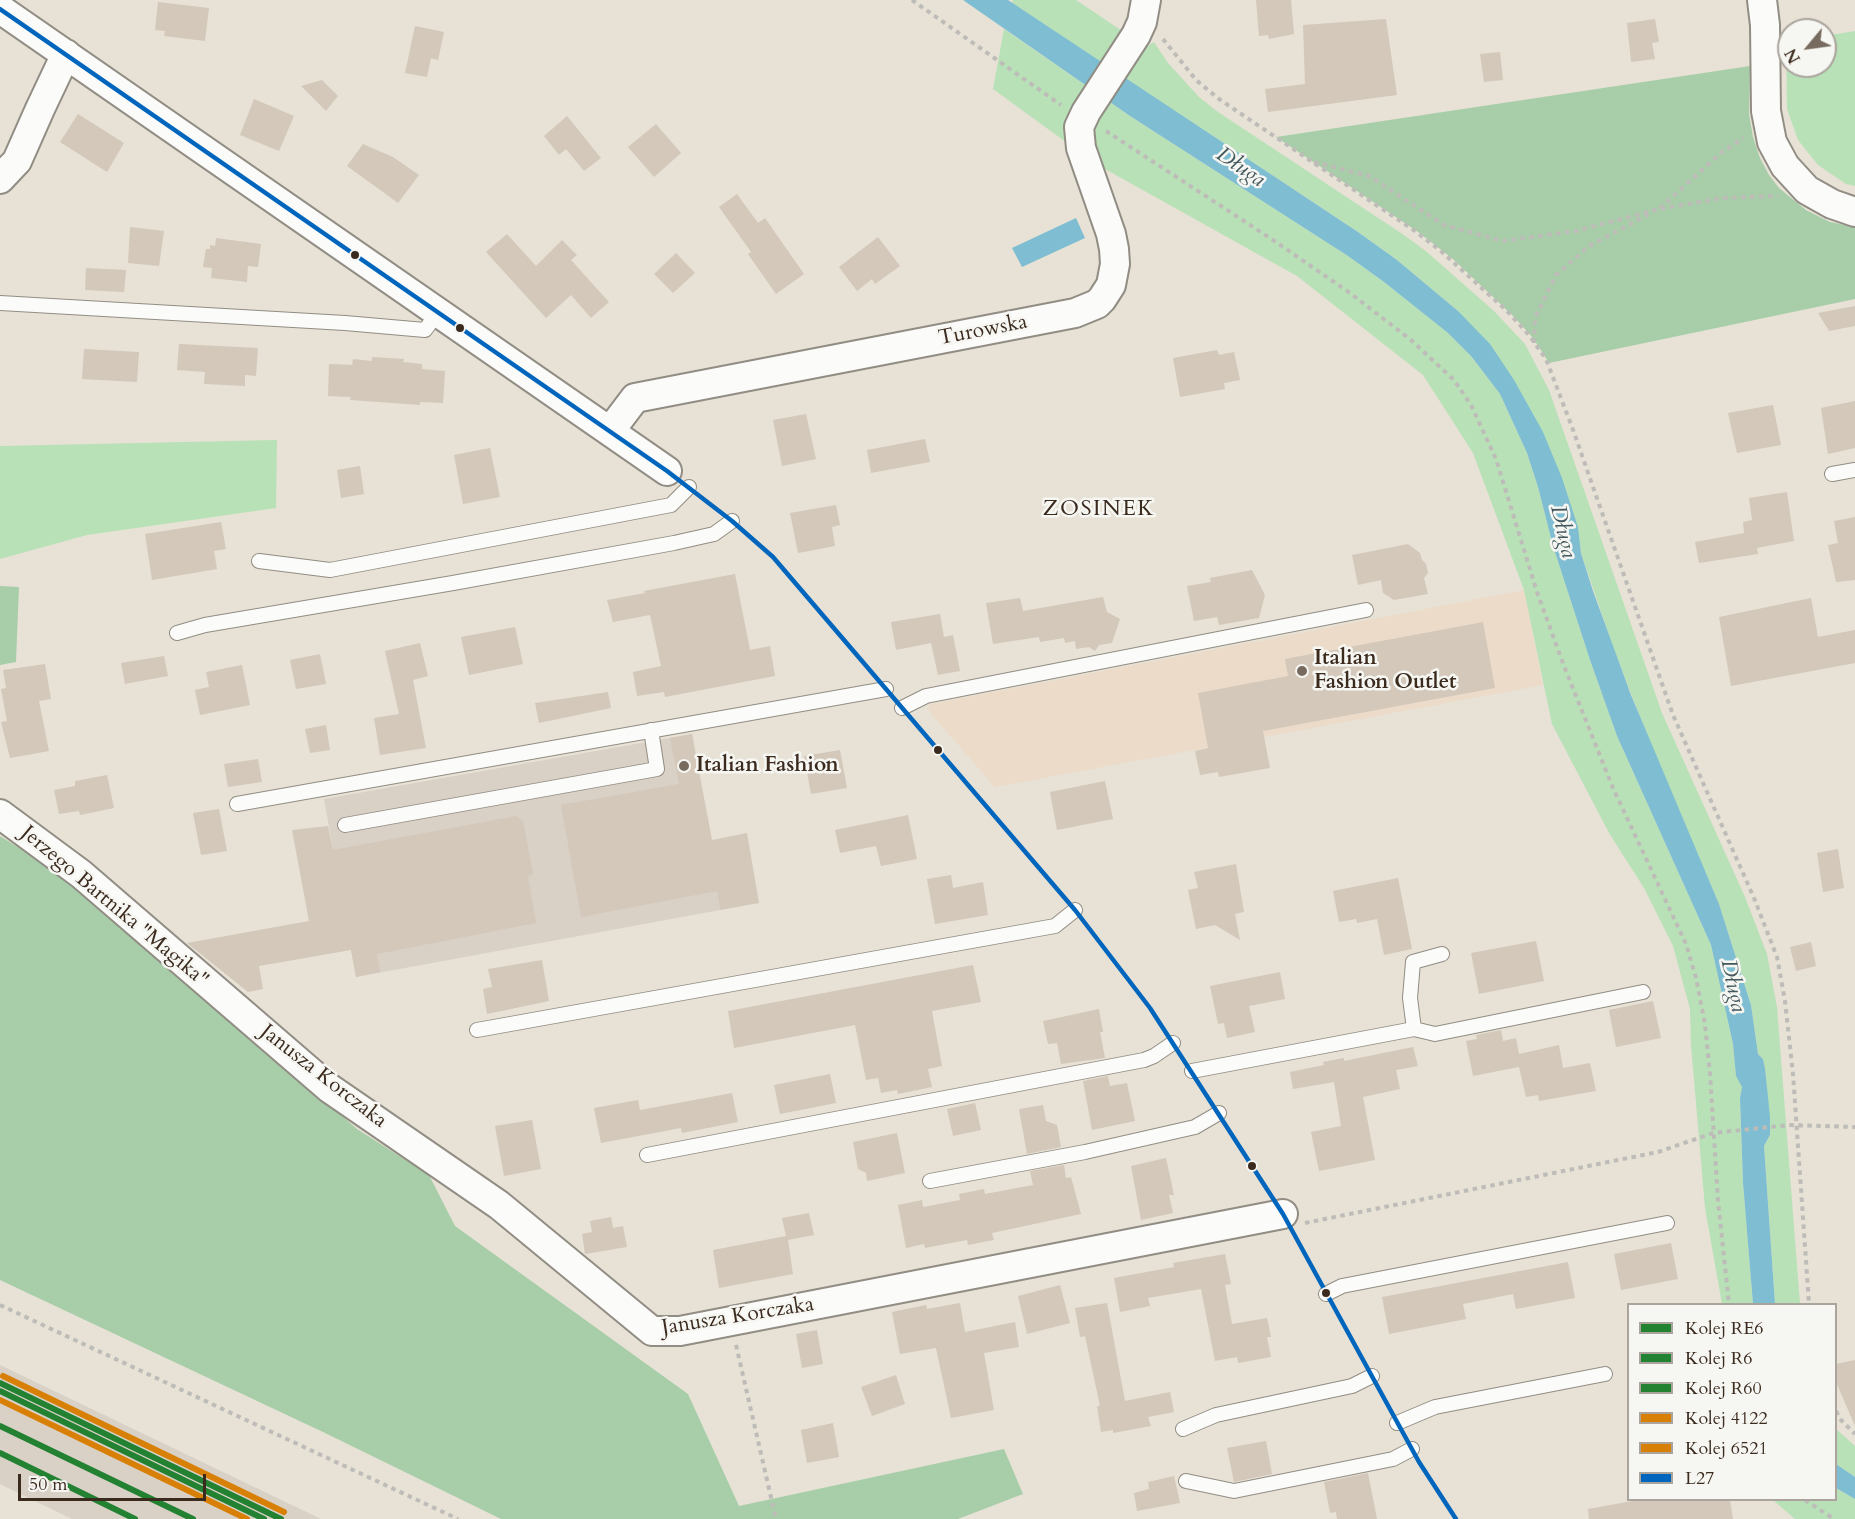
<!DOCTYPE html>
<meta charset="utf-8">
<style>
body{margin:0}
#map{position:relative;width:1855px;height:1519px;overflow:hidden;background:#e7e2d5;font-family:Cardo,serif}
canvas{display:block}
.legend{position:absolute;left:1627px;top:1303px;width:210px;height:198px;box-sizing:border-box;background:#f6f6f2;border:2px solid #aba49d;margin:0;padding:8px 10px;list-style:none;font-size:18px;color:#3b2a1e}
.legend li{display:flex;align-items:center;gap:12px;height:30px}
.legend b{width:30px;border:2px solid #aba49d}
.north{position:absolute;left:1777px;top:18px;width:60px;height:60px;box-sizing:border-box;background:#f6f6f2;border:2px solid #aba49d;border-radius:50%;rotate:241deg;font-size:16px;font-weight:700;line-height:24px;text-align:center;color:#3b2a1e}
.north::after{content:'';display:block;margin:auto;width:21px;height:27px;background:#776a5e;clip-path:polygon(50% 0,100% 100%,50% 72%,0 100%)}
.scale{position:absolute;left:18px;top:1474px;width:188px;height:27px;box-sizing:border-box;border:3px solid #3b2a1e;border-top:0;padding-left:8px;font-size:18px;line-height:21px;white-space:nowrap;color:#3b2a1e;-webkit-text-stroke:4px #f6f6f2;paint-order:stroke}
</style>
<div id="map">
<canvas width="1855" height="1519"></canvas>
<ul class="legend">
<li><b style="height:8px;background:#238132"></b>Kolej RE6</li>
<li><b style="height:8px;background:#238132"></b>Kolej R6</li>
<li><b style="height:8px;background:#238132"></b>Kolej R60</li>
<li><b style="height:8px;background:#d88006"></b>Kolej 4122</li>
<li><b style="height:8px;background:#d88006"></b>Kolej 6521</li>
<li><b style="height:8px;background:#0065bd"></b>L27</li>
</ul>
<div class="north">N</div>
<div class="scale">50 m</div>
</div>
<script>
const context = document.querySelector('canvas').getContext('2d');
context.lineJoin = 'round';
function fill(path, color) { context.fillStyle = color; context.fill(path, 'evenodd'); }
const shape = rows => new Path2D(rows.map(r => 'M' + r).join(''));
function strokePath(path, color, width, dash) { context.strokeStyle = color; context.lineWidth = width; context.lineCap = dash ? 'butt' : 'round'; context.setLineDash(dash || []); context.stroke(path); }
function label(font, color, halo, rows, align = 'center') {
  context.font = font + ' Cardo,serif'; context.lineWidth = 5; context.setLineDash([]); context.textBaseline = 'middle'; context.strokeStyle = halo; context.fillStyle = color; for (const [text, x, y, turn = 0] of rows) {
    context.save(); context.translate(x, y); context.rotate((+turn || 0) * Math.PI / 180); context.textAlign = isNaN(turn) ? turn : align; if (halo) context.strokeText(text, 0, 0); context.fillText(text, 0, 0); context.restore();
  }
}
fill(shape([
 [1524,590,1543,685,995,787,927,709,931,704]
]), '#ecdbc8');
fill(shape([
 [692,734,720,910,356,977,324,799],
 [0,1365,321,1519,72,1519,0,1484]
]), '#d9d0c6');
fill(shape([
 [1013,0,1076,0,1146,47,1154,42,1168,63,1199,97,1218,112,1404,235,1427,252,1494,311,1525,344,1549,390,1662,713,1745,897,1767,954,1777,1007,1800,1304,1775,1304,1764,1146,1770,1135,1765,1068,1763,1059,1758,1054,1751,1005,1719,904,1654,753,1613,647,1581,553,1578,527,1458,311,1397,260,1358,232,1012,3],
 [1004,29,1130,116,1348,256,1384,282,1448,333,1471,356,1500,394,1527,453,1538,487,1553,546,1590,660,1617,736,1711,945,1733,1044,1736,1075,1742,1087,1740,1098,1743,1183,1753,1304,1722,1304,1705,1208,1691,1045,1690,1009,1673,946,1644,888,1609,833,1552,724,1524,590,1473,453,1423,375,1297,276,1096,164,993,89],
 [1855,31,1855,186,1846,184,1818,165,1798,140,1787,109,1786,41,1789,41,1789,66,1825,66,1825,36],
 [277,440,276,508,87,535,0,559,0,446],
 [1836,1429,1855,1446,1855,1477,1836,1464],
 [1836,1488,1855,1499,1855,1519,1795,1519,1773,1500,1836,1500]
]), '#b8e1b7');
fill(shape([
 [1750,66,1749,114,1753,137,1760,158,1769,175,1779,188,1806,210,1830,222,1855,227,1855,299,1549,363,1533,338,1514,317,1453,259,1418,232,1276,137],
 [0,586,19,587,16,662,0,665],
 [0,836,32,856,108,914,357,1129,429,1175,455,1226,688,1394,739,1506,1004,1449,1023,1494,958,1519,501,1519,323,1432,0,1280]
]), '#a8cea9');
fill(shape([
 [963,0,1008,0,1358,232,1397,260,1458,311,1490,344,1514,380,1543,432,1562,478,1578,527,1581,553,1593,591,1631,695,1719,904,1751,1005,1758,1054,1763,1059,1765,1068,1770,1117,1770,1135,1764,1146,1775,1304,1753,1304,1743,1183,1740,1098,1742,1087,1736,1076,1733,1044,1711,945,1617,736,1590,660,1553,546,1538,487,1527,453,1500,394,1471,356,1448,333,1384,282,1348,256,1130,116],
 [1076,218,1085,238,1022,267,1012,248],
 [1836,1464,1855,1477,1855,1499,1836,1488]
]), '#7fbed2');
fill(shape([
 [1256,0,1291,0,1294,34,1269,39,1268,35,1259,36],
 [158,2,209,8,205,41,164,36,165,31,155,30],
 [1386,19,1397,95,1268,112,1265,89,1305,84,1303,25],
 [1655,19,1659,42,1652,43,1655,59,1631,62,1627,23],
 [415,26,444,32,438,60,431,58,427,77,405,73],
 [1500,52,1503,80,1484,82,1480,54],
 [322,80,338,96,326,111,301,86],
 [254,99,294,116,279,151,240,135],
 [78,114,124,143,107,172,60,142],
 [567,116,601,158,584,171,566,149,559,155,544,136],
 [656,124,681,153,654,177,628,147],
 [363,144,393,157,419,175,398,203,347,166],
 [737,194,758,223,765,218,804,274,776,294,748,254,751,252,719,207],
 [130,227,164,231,159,266,128,263],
 [507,234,536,266,562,240,577,255,571,260,609,302,591,318,571,295,546,318,486,252],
 [878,237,900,266,875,284,872,279,857,291,839,267],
 [216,238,261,244,258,267,248,266,247,282,211,278,212,268,203,267,206,249,210,249,210,245,215,246],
 [676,253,695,273,673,293,654,274],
 [86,268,126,270,124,292,85,290],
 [1855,306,1855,326,1829,331,1818,313],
 [179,344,258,348,256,376,245,375,245,386,204,384,205,372,177,370],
 [84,349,139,352,137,382,82,379],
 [1217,350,1219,355,1234,352,1240,380,1224,383,1225,389,1180,397,1173,358],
 [372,357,404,359,403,362,422,364,422,369,445,371,443,403,420,402,420,405,350,400,351,397,328,396,329,364,352,365,353,359,372,361],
 [1855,401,1855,448,1828,454,1821,408],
 [1773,405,1781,445,1737,453,1728,413],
 [806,414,816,459,782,466,773,420],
 [925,439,930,462,871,473,867,450],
 [490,448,500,497,463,504,454,455],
 [360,466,364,494,341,498,337,470],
 [1787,492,1794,541,1757,548,1758,554,1699,563,1695,542,1744,533,1743,522,1752,520,1749,498],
 [836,505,840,525,832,527,835,546,798,553,790,513],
 [1855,517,1855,580,1836,582,1828,545,1838,543,1834,521],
 [221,522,226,549,214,551,217,569,152,580,145,534],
 [1408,544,1420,553,1422,560,1426,564,1428,573,1424,578,1428,594,1394,600,1383,593,1381,580,1358,585,1352,555],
 [1252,570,1265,595,1259,618,1219,625,1217,617,1194,621,1187,586,1211,582,1210,578],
 [735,574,750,650,770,646,775,676,665,697,664,692,637,696,633,672,661,666,650,615,613,622,607,600,645,593,644,591],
 [1103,597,1107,612,1120,619,1112,643,1099,645,1095,651,1089,647,1076,649,1075,641,1065,643,1064,638,1040,642,1039,637,993,644,986,603,1020,598,1023,611],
 [1811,598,1818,637,1855,630,1855,663,1731,686,1719,617],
 [940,614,944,637,953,635,960,671,938,675,931,643,896,650,891,622],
 [1483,622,1495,688,1263,731,1270,768,1219,777,1218,772,1200,775,1195,751,1208,748,1198,693,1288,676,1285,659],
 [515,627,523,664,469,675,461,637],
 [420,643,428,676,413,680,426,748,380,755,374,718,399,714,385,651],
 [320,654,326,684,296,689,290,660],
 [164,656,168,676,125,684,121,663],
 [45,664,51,699,39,701,49,751,10,758,1,722,7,721,1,689,6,688,3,670],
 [242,665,250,705,200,715,195,690,209,687,206,672],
 [608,692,611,708,539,723,535,703],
 [326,725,330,750,310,753,305,729],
 [692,734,712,840,747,833,759,903,720,910,717,891,581,917,561,805,679,784,670,738],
 [840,750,847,788,811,794,804,756],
 [258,759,262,782,228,787,224,764],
 [107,775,114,808,80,815,79,811,59,814,54,790,75,786,75,781],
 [1105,781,1113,819,1057,830,1050,792],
 [219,809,227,851,201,855,193,813],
 [908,815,917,859,881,866,876,846,840,853,835,830],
 [516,816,523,821,533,874,528,876,536,923,377,954,380,972,356,977,351,950,259,966,263,989,248,992,187,943,309,921,292,830,328,826,333,850],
 [1838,849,1844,888,1823,892,1817,853],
 [1236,864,1244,912,1235,914,1240,940,1215,925,1196,929,1188,890,1198,888,1194,872],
 [951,875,953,888,983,882,988,915,935,924,927,879],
 [1398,878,1412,949,1384,955,1377,919,1357,923,1356,919,1339,922,1333,891],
 [1536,941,1544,981,1479,994,1471,953],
 [1811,942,1816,966,1796,971,1790,947],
 [542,960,549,1001,487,1014,483,989,492,987,488,969],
 [973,965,981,1002,932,1011,942,1066,928,1069,932,1087,898,1094,897,1090,881,1093,878,1078,866,1080,855,1025,734,1048,728,1011],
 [1280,972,1285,999,1249,1006,1255,1032,1227,1038,1224,1023,1218,1024,1210,986],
 [1653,1001,1661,1038,1616,1047,1609,1010],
 [1099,1009,1103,1032,1100,1032,1105,1058,1061,1064,1057,1043,1048,1044,1043,1021],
 [1501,1030,1503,1041,1516,1038,1519,1054,1559,1045,1563,1068,1590,1063,1596,1091,1539,1101,1538,1095,1526,1097,1519,1067,1473,1076,1466,1041,1477,1039,1476,1035],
 [1413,1047,1418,1066,1396,1070,1400,1089,1363,1097,1375,1160,1319,1171,1311,1132,1341,1126,1334,1082,1293,1089,1290,1072,1324,1065,1323,1062,1344,1058,1344,1061],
 [830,1074,836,1103,780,1114,774,1085],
 [1108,1076,1110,1086,1127,1083,1135,1121,1092,1130,1083,1081],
 [732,1093,738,1122,682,1133,681,1128,601,1143,594,1108,638,1100,640,1110],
 [975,1103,981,1130,953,1136,947,1109],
 [1043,1105,1046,1121,1057,1125,1061,1147,1027,1154,1019,1109],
 [532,1120,541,1169,504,1176,495,1126],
 [897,1133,905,1173,867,1181,866,1173,858,1169,853,1142],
 [1166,1158,1174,1195,1169,1195,1173,1213,1141,1220,1131,1166],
 [1064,1165,1066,1178,1071,1177,1081,1214,992,1233,994,1240,968,1245,967,1240,925,1248,924,1244,906,1248,898,1205,922,1200,923,1207,960,1200,959,1194,984,1189,985,1194,1033,1185,1030,1171],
 [809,1213,814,1235,788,1240,793,1274,719,1288,713,1250,786,1236,782,1218],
 [611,1217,613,1228,623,1226,627,1247,585,1254,582,1234,592,1232,590,1221],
 [1671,1243,1678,1279,1621,1290,1614,1254],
 [1225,1254,1231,1284,1225,1285,1232,1324,1267,1318,1271,1337,1267,1337,1271,1357,1238,1363,1237,1357,1215,1361,1201,1289,1148,1298,1150,1306,1120,1312,1114,1278,1174,1267,1173,1263],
 [1568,1262,1575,1298,1516,1309,1513,1294,1463,1304,1466,1319,1389,1334,1382,1297],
 [1060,1285,1070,1323,1027,1334,1018,1296],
 [960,1303,965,1332,1015,1322,1019,1347,984,1353,994,1410,951,1418,936,1348,900,1354,892,1312,926,1305,927,1309],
 [1107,1303,1125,1401,1170,1392,1174,1412,1148,1417,1151,1426,1113,1433,1113,1430,1101,1432,1097,1406,1100,1406,1085,1336,1080,1337,1075,1308],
 [817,1330,823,1364,802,1368,796,1334],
 [1855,1360,1855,1426,1836,1382,1836,1364],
 [896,1375,905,1404,872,1416,861,1387],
 [833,1423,839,1457,807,1463,801,1430],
 [1266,1441,1272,1474,1234,1482,1227,1448],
 [1368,1473,1377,1519,1337,1519,1336,1512,1330,1513,1324,1482],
 [1174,1476,1180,1503,1137,1511,1134,1493,1149,1489,1148,1482],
 [1638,1500,1730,1500,1733,1519,1589,1519,1588,1509]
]), '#d3c8ba');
const lane = shape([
 [0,303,345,323,425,330,439,311],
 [1832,474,1855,470],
 [259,561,330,570,671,505,689,487],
 [177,633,205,625,453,583,674,543,714,534,732,521],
 [902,708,926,696,1366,610],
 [237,804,886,689],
 [345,825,657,769,651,730],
 [1414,1029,1410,998,1413,962,1442,954],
 [477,1030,1055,926,1075,910],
 [1192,1071,1414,1029,1435,1034,1643,992],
 [647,1155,1144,1060,1154,1056,1173,1043],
 [930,1181,1085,1152,1195,1127,1219,1113],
 [1326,1294,1342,1286,1667,1223],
 [1397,1423,1435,1407,1605,1374],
 [1183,1429,1216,1415,1352,1386,1372,1376],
 [1186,1481,1234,1491,1393,1459,1412,1449]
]);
const street = shape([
 [1762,0,1765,25,1766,111,1772,142,1785,166,1807,190,1832,204,1855,212],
 [0,9,667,471],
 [0,179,17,161,40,109,66,54],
 [610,431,635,398,1075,313,1097,304,1102,299,1111,285,1115,264,1114,249,1111,234,1081,148,1079,127,1086,112,1136,35,1142,22,1146,0],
 [0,814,81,874,329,1088,499,1205,652,1331,680,1331,1283,1214]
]);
strokePath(lane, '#928d84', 16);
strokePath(street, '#928d84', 32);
strokePath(shape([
 [912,0,1061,105],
 [1163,39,1196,80,1219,99,1415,231,1442,252,1507,311,1529,335,1546,359,1572,427,1673,715,1754,898,1777,957,1785,1001,1793,1074,1809,1304],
 [1106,131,1273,240,1350,293,1411,340,1454,380,1471,405,1496,459,1537,592,1564,666,1613,788,1686,944,1696,978,1705,1024,1710,1074,1718,1201,1729,1304],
 [1314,162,1369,176,1444,225,1503,241,1576,231,1659,209,1723,198,1778,196],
 [1660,208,1722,152,1744,138],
 [1534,343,1535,318,1556,275,1589,246,1651,213],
 [1305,1223,1658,1152,1713,1133,1789,1125,1855,1127],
 [0,1305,458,1519],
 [736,1345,776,1519],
 [1836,1411,1840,1419,1855,1434],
 [1805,1500,1834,1519]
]), '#bebcb8', 4, [4.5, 4.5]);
strokePath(lane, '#fbfbf9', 14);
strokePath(street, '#fbfbf9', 28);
strokePath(shape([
 [0,9,667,471,732,521,773,557,1075,910,1150,1008,1283,1214,1419,1462,1456,1519]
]), '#0065bd', 4.5);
strokePath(shape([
 [0,1383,281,1519]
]), '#238132', 6);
strokePath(shape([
 [0,1391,264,1519],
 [0,1453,135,1519]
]), '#238132', 6);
strokePath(shape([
 [0,1426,193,1519]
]), '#238132', 6);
strokePath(shape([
 [3,1376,284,1512]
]), '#d88006', 6);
strokePath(shape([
 [0,1400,247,1519]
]), '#d88006', 6);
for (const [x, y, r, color] of [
 [355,255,5,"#3b2a1e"],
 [460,328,5,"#3b2a1e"],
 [1302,671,6,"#776a5e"],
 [938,750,5,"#3b2a1e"],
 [684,766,6,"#776a5e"],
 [1252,1166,5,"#3b2a1e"],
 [1326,1293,5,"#3b2a1e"]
]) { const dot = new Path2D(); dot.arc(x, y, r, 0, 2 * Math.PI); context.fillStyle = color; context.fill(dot); strokePath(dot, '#f6f6f2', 2); }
label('21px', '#3b2a1e', '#f6f6f2', [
 ["Turowska",983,331,-11],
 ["Jerzego Bartnika \"Magika\"",114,907,40],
 ["Janusza Korczaka",323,1077,38],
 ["Janusza Korczaka",738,1317,-9]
]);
label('bold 21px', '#3b2a1e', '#f6f6f2', [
 ["Italian",1314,659],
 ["Fashion Outlet",1314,683],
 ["Italian Fashion",696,766]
], 'left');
label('italic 22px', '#43585d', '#f6f6f2', [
 ["Długa",1240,168,34],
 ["Długa",1562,532,77],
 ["Długa",1732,986,78]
]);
context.letterSpacing = '1.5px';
label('22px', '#3b2a1e', '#f6f6f2', [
 ["ZOSINEK",1099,510]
]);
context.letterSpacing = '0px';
</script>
